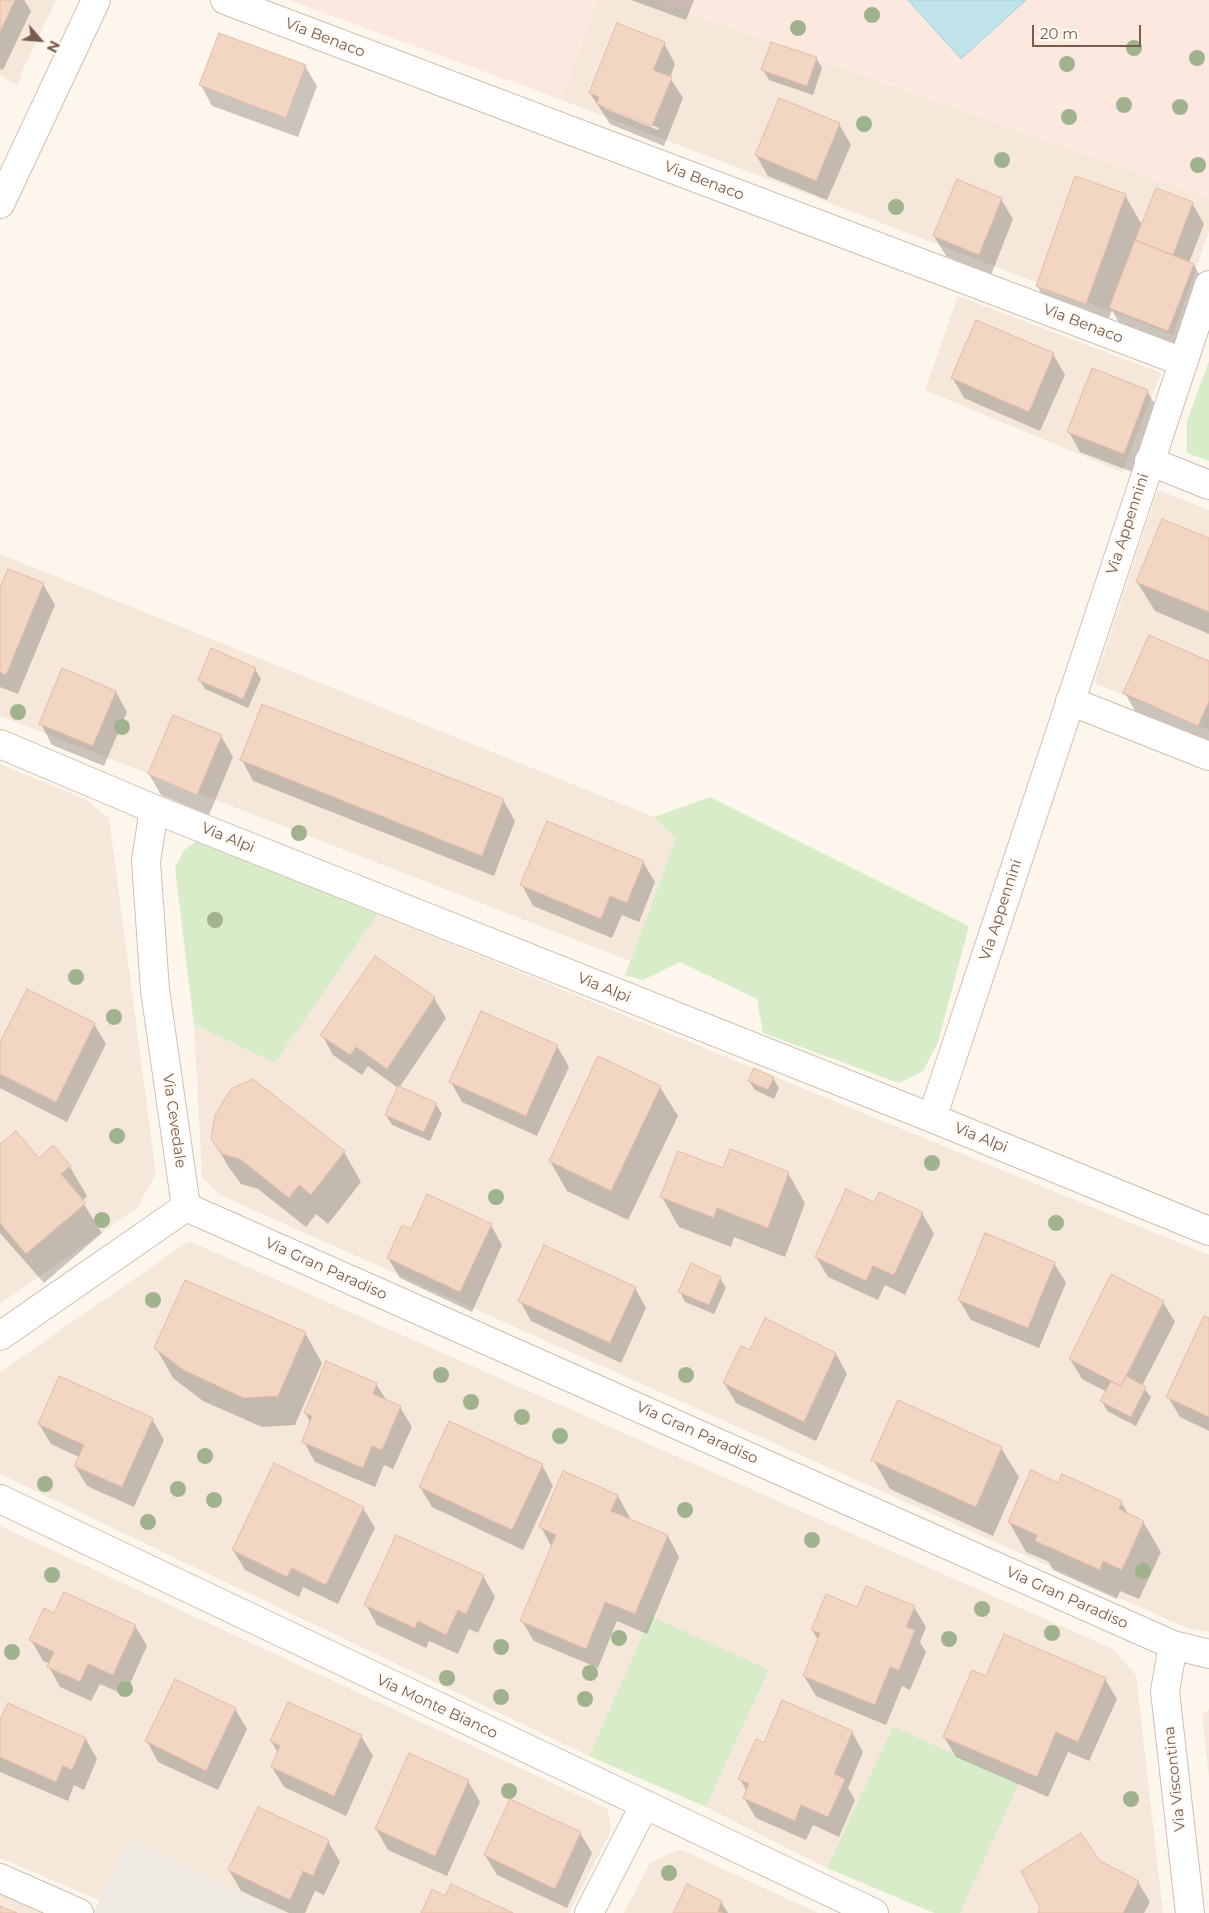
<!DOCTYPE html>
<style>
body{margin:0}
#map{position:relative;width:1209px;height:1913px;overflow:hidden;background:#fdf6ec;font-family:Montserrat,sans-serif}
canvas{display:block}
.north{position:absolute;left:15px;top:15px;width:50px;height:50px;-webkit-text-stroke:4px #fffaf3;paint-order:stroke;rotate:117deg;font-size:14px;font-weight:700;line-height:20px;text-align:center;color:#7a5c4d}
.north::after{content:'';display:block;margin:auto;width:18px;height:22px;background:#7a5c4d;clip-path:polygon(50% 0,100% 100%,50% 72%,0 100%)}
.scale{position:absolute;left:1032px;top:25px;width:109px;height:22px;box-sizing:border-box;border:2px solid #7a5c4d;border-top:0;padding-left:6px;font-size:15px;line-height:18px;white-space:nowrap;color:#7a5c4d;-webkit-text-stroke:4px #fffaf3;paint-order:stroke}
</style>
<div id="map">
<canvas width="1209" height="1913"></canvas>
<div class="north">N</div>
<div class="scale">20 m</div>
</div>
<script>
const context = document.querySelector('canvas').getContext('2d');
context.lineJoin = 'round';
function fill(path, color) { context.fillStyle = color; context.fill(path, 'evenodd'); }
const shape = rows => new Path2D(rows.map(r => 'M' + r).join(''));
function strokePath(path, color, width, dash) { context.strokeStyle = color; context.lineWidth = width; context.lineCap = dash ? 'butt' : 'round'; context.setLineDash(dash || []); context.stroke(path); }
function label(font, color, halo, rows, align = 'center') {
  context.font = font + ' Montserrat,sans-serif'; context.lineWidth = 4.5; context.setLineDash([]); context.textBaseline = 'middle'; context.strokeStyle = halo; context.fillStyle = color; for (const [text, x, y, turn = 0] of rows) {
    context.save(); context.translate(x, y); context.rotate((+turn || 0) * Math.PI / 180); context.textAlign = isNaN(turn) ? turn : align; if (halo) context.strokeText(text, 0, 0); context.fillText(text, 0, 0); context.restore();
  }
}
fill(shape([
 [0,0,56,0,22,72,18,86,0,75],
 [597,0,655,0,1209,198,1209,231,1173,335,562,100],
 [958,296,1161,373,1122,472,925,390],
 [1158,490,1209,510,1209,730,1094,683],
 [0,554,654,817,676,839,630,961,0,716],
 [0,764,85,799,109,818,156,1174,137,1208,0,1304],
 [378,914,1209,1255,1209,1632,1187,1628,220,1195,202,1177,194,1025,275,1063],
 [189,1241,1113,1649,1136,1675,1163,1913,960,1913,1019,1784,893,1726,827,1868,706,1807,769,1671,651,1616,589,1756,0,1474,0,1372],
 [0,1526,608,1809,611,1831,569,1913,280,1913,129,1841,99,1900,0,1858],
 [1209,1709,1209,1778,1202,1715],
 [680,1849,818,1913,624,1913,650,1863],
 [0,1893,48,1913,0,1913]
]), '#f5e8da');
fill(shape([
 [289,0,597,0,562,100],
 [655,0,1209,0,1209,198,817,57]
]), '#fde8e0');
fill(shape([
 [129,1841,280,1913,93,1913]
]), '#efe9e4');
fill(shape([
 [1209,361,1209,461,1187,453,1187,421],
 [710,797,969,926,938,1042,923,1071,899,1083,763,1033,757,999,680,962,643,980,625,975,676,839,654,817],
 [197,841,378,914,275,1063,194,1025,175,868,184,850],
 [651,1616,769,1670,706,1807,589,1756],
 [893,1726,1019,1784,960,1913,934,1913,827,1868]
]), '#d8ecc9');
const water = shape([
 [908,0,1026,0,961,59,908,0]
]);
fill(water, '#bfe3e8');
strokePath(water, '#a5d3da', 1);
fill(shape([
 [0,0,24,0,31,11,3,70,0,69],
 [631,0,694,0,686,20],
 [664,43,675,64,670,78,683,98,664,146,610,124,590,93],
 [604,105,659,128,658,130,604,108],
 [816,58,822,68,813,95,769,80,763,70],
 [305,66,317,86,298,137,212,106,201,85],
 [839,124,851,145,827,200,768,176,756,155],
 [1125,195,1142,225,1192,203,1204,224,1189,263,1194,265,1205,285,1179,350,1122,328,1112,310,1103,333,1055,316,1037,286],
 [1001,199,1013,219,991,275,946,256,934,236],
 [1053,354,1065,375,1040,431,964,398,952,377],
 [1147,391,1159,411,1135,473,1080,452,1069,432],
 [1209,540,1209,634,1155,611,1137,582],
 [43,584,55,605,18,694,0,687,0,591],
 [1209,662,1209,745,1136,713,1125,693],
 [255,669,261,679,248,708,205,689,199,679],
 [116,692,127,712,104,766,52,745,41,724],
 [221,736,233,757,209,815,161,795,149,774],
 [242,760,503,800,515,821,494,876,253,781],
 [643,862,655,882,639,922,622,915,612,938,533,906,522,885],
 [375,957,434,998,446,1018,399,1088,436,1104,442,1114,430,1141,392,1125,386,1115,398,1088,368,1066,362,1075,333,1055,322,1035],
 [27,990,94,1024,106,1044,67,1122,0,1088,0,1044],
 [557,1046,569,1067,537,1136,462,1102,451,1082],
 [773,1078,779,1088,774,1099,755,1090,749,1081],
 [253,1081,344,1152,361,1182,328,1224,316,1214,306,1227,258,1189,241,1184,230,1169,212,1139],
 [660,1087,678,1116,628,1220,567,1191,550,1161],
 [0,1146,38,1159,70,1167,87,1196,82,1201,102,1233,44,1283,0,1233],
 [724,1170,788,1173,805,1203,785,1257,734,1237,731,1247,679,1227,662,1197],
 [874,1203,922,1213,934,1234,905,1295,885,1285,878,1300,828,1277,816,1257],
 [491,1225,502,1245,472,1312,400,1278,388,1258],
 [1054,1263,1066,1283,1039,1348,971,1320,959,1300],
 [720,1278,726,1288,714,1314,685,1302,680,1292],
 [635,1288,646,1308,621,1363,531,1321,520,1301],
 [1163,1302,1175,1322,1142,1386,1151,1397,1136,1426,1107,1411,1102,1401,1107,1392,1082,1379,1070,1359],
 [1209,1320,1209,1431,1180,1417,1168,1397],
 [305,1333,322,1363,295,1425,262,1427,203,1401,173,1378,156,1348],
 [750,1352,836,1354,847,1374,816,1441,736,1403,724,1383],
 [60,1378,152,1419,164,1440,134,1507,87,1486,75,1466,79,1457,51,1444,39,1424],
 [376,1384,387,1401,400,1407,412,1427,393,1469,384,1465,375,1487,315,1462,304,1442,311,1423,305,1413],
 [1001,1448,1019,1477,993,1536,890,1489,873,1459],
 [542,1465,553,1486,523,1550,432,1507,420,1487],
 [1059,1484,1121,1502,1129,1515,1143,1522,1161,1552,1139,1599,1120,1591,1117,1599,1053,1570,1049,1562,1026,1552,1009,1522],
 [618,1496,629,1516,628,1520,668,1536,679,1557,647,1634,617,1621,598,1668,534,1641,522,1621,552,1548,541,1527],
 [363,1508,375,1528,338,1604,303,1587,299,1597,245,1570,233,1550],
 [483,1576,495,1597,478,1633,469,1629,458,1654,429,1641,426,1648,377,1625,366,1605],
 [914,1607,926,1627,920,1642,926,1652,910,1690,902,1686,886,1725,816,1696,804,1676,818,1640,812,1630,858,1608],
 [55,1615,135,1626,147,1646,125,1695,100,1684,91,1701,60,1687,49,1667,50,1664,43,1661,31,1640],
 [986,1678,1105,1679,1117,1699,1089,1761,1068,1752,1048,1797,956,1757,944,1737],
 [8,1705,86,1739,97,1759,84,1790,74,1785,68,1801,0,1772,0,1723],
 [235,1709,247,1729,218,1790,158,1762,147,1741],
 [852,1732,863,1752,848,1788,855,1800,839,1837,813,1825,806,1840,756,1818,744,1798,747,1792,740,1779,765,1744],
 [361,1736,373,1756,346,1816,284,1787,272,1767,278,1753,271,1741],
 [410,1755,468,1781,480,1802,447,1876,388,1850,376,1829],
 [580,1833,592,1853,567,1908,497,1875,485,1855],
 [328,1841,340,1862,324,1895,315,1891,305,1913,289,1913,241,1891,229,1870],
 [1099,1862,1138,1882,1150,1902,1144,1913,1039,1913],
 [721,1902,728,1913,675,1913]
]), '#0003');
const building = shape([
 [0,0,15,0,0,32,0,0],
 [617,23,665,42,653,70,672,77,652,126,597,104,599,97,589,93,617,23],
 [219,33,306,65,286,118,199,85,219,33],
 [771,42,817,57,807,86,761,70,771,42],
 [779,98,840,123,816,181,755,155,779,98],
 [1075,176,1126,194,1086,304,1036,286,1075,176],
 [957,179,1002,198,979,255,933,236,957,179],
 [1156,188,1193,202,1173,255,1135,240,1156,188],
 [1135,240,1194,264,1168,331,1109,308,1135,240],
 [976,320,1054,353,1029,412,951,378,976,320],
 [1092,368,1148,390,1124,454,1067,432,1092,368],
 [1162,519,1209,538,1209,612,1136,582,1162,519],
 [8,569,44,583,6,675,0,672,0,587,8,569],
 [1149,635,1209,661,1209,701,1198,726,1123,693,1149,635],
 [211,648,256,668,243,699,198,680,211,648],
 [62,668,116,691,93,746,39,724,62,668],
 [262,704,504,799,482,856,240,760,262,704],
 [173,715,222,735,197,795,148,774,173,715],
 [547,821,644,861,627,903,610,896,601,919,520,885,547,821],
 [375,956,435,997,387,1069,356,1047,350,1055,320,1035,375,956],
 [27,989,95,1023,56,1102,0,1074,0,1042,27,989],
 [481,1011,558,1045,526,1116,449,1082,481,1011],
 [598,1056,661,1086,611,1191,549,1161,598,1056],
 [754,1068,774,1077,768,1090,748,1081,754,1068],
 [253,1079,345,1151,311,1195,299,1185,289,1198,240,1159,222,1154,211,1139,215,1115,231,1089,253,1079],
 [398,1086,437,1103,424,1132,385,1115,398,1086],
 [16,1131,39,1158,53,1145,71,1166,61,1174,86,1203,26,1254,0,1223,0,1144,16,1131],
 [730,1149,789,1172,768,1228,717,1208,714,1218,660,1197,678,1151,723,1168,730,1149],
 [846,1189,874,1202,879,1192,923,1212,894,1275,873,1266,866,1281,815,1257,846,1189],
 [427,1194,492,1224,460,1292,387,1258,402,1225,411,1229,427,1194],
 [985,1233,1055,1262,1028,1328,958,1300,985,1233],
 [544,1245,636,1287,610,1343,518,1301,544,1245],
 [691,1263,721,1277,709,1305,678,1292,691,1263],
 [1111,1274,1164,1301,1121,1386,1069,1359,1111,1274],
 [185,1280,306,1332,278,1396,244,1398,185,1371,154,1348,185,1280],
 [1204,1316,1209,1318,1209,1417,1166,1397,1204,1316],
 [765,1318,836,1353,804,1422,723,1383,741,1346,750,1350,765,1318],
 [326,1361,377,1383,373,1394,401,1406,382,1450,372,1446,363,1468,302,1442,312,1416,304,1413,326,1361],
 [59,1376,153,1418,122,1487,74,1466,84,1445,38,1424,59,1376],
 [1126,1376,1146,1387,1131,1417,1100,1401,1111,1381,1121,1386,1126,1376],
 [898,1400,1002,1447,976,1507,871,1460,898,1400],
 [449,1421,543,1464,512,1530,419,1487,449,1421],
 [274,1463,364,1507,326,1585,292,1568,287,1577,232,1550,274,1463],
 [1031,1470,1058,1483,1062,1474,1122,1501,1119,1509,1144,1521,1122,1570,1103,1561,1100,1570,1035,1541,1037,1535,1008,1522,1031,1470],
 [563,1471,618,1495,611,1511,668,1535,635,1614,605,1602,586,1649,520,1621,556,1535,539,1527,563,1471],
 [396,1535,484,1575,466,1614,458,1610,446,1635,418,1621,415,1628,364,1605,396,1535],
 [866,1586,915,1606,906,1627,915,1630,899,1670,890,1667,875,1705,803,1676,820,1633,811,1630,826,1594,857,1607,866,1586],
 [64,1592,136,1625,113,1675,88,1664,80,1682,47,1667,54,1652,29,1640,44,1608,54,1613,64,1592],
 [1004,1634,1106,1678,1078,1742,1056,1732,1037,1777,943,1737,972,1670,986,1676,1004,1634],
 [175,1679,236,1708,206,1771,145,1741,175,1679],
 [782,1700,853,1731,834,1774,845,1779,828,1817,801,1805,795,1821,743,1798,749,1784,738,1779,756,1739,764,1743,782,1700],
 [288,1702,362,1735,334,1796,271,1767,280,1746,270,1741,288,1702],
 [8,1703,86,1738,72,1770,63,1766,56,1782,0,1757,0,1720,8,1703],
 [409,1753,469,1780,435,1856,375,1829,409,1753],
 [510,1799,581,1832,555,1889,484,1855,510,1799],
 [258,1807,329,1840,313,1876,303,1871,290,1900,228,1870,258,1807],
 [1081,1833,1100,1861,1139,1881,1123,1913,1038,1913,1040,1908,1021,1871,1081,1833],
 [451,1884,513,1913,421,1913,432,1889,445,1896,451,1884],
 [687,1884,722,1901,718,1911,723,1913,673,1913,687,1884],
 [0,1906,17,1913,0,1913,0,1906]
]);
fill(building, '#f3d5c3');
strokePath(building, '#e6bba3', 1);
const minor = shape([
 [225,0,1183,362],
 [1149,461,1209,485],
 [1070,701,1209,756],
 [0,744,154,809,932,1118,1209,1231],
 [932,1118,1209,285],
 [186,1207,1173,1645,1209,1654],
 [0,1336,186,1207,155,990,146,861,154,809],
 [0,1499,874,1913],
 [1173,1645,1165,1691,1190,1913],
 [0,1878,79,1913],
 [589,1913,644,1806]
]);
const tertiary = shape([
 [0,204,96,0]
]);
strokePath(minor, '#d1beb0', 30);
strokePath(tertiary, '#d1beb0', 30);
strokePath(minor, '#fff', 28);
strokePath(tertiary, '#fff', 28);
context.fillStyle = '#a0b28e';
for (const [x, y] of [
 [872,15],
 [798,28],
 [1134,48],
 [1197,58],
 [1067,64],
 [1124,105],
 [1180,107],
 [1069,117],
 [864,124],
 [1002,160],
 [1198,165],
 [896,207],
 [18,712],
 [122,727],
 [299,833],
 [215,920],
 [76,977],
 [114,1017],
 [117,1136],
 [932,1163],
 [496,1197],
 [102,1220],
 [1056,1223],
 [153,1300],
 [441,1375],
 [686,1375],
 [471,1402],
 [522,1417],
 [560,1436],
 [205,1456],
 [45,1484],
 [178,1489],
 [214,1500],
 [685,1510],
 [148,1522],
 [812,1540],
 [1143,1571],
 [52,1575],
 [982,1609],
 [1052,1633],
 [619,1638],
 [949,1639],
 [501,1647],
 [12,1652],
 [590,1673],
 [447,1678],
 [125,1689],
 [501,1697],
 [585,1699],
 [509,1791],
 [1131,1799],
 [669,1873]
]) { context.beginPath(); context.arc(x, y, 8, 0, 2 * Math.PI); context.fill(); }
label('15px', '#7a5c4d', '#fffaf3', [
 ["Via Benaco",325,38,21],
 ["Via Benaco",704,181,21],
 ["Via Benaco",1083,324,21],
 ["Via Appennini",1128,524,-72],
 ["Via Alpi",228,838,22],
 ["Via Appennini",1001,910,-72],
 ["Via Alpi",604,988,22],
 ["Via Cevedale",174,1121,82],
 ["Via Alpi",981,1138,22],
 ["Via Gran Paradiso",326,1269,24],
 ["Via Gran Paradiso",697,1433,24],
 ["Via Gran Paradiso",1067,1598,24],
 ["Via Monte Bianco",437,1707,25],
 ["Via Viscontina",1175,1779,-96]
]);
</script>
